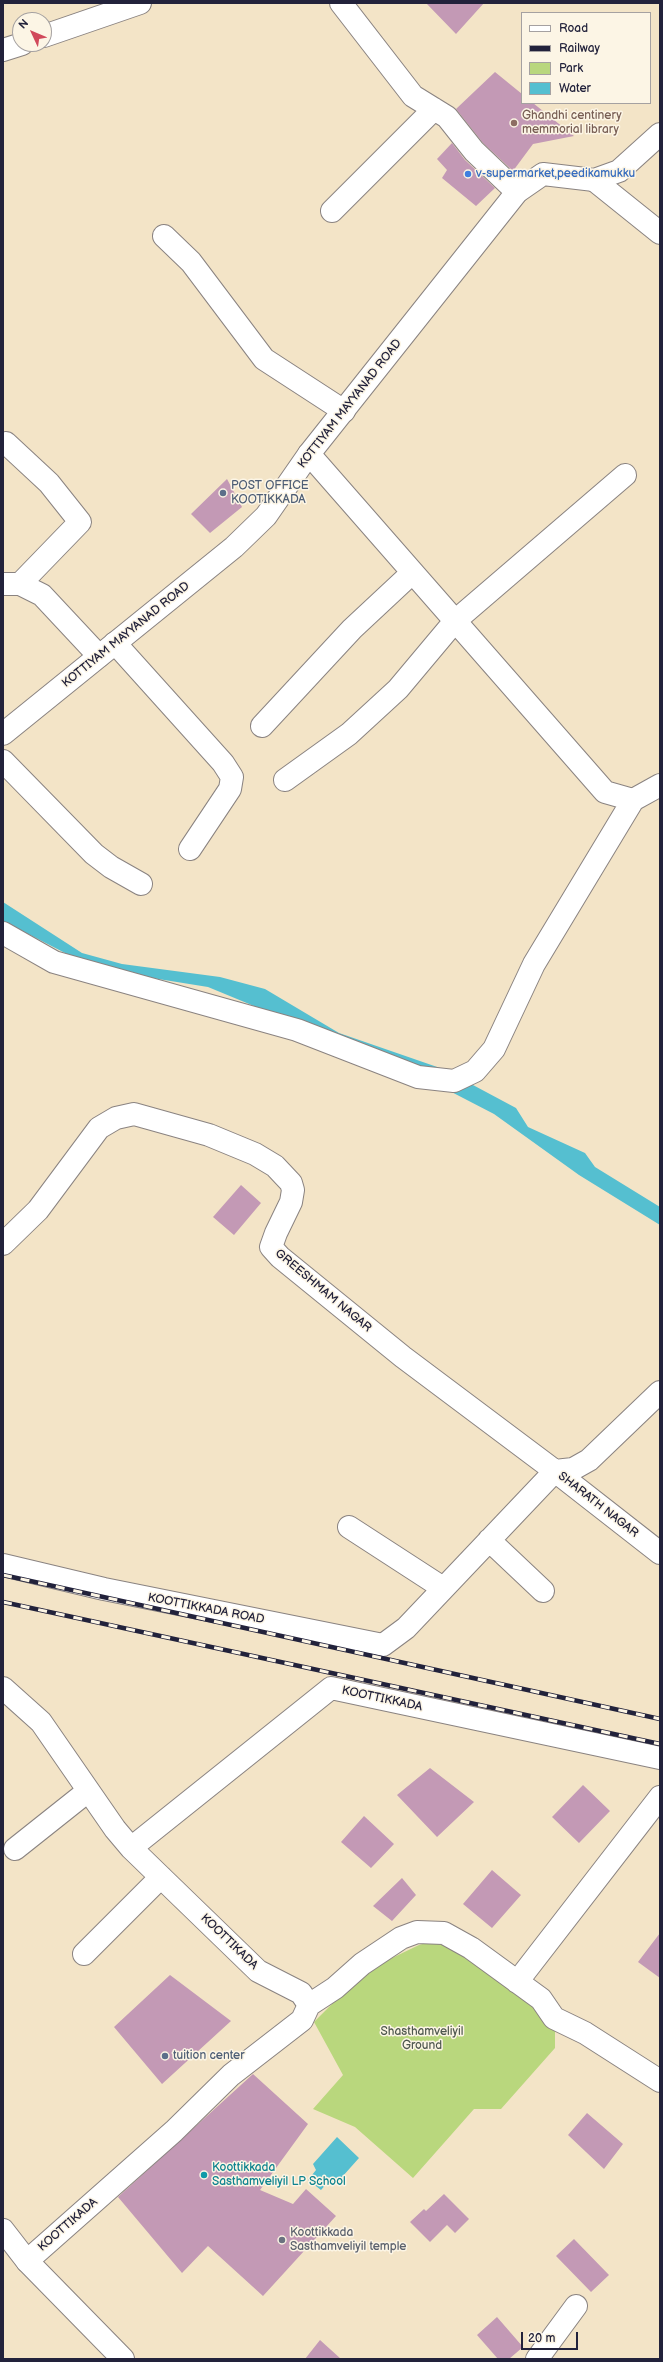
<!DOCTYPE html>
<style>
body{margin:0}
#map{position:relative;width:663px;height:2362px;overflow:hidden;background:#f3e4c7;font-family:"Balsamiq Sans",sans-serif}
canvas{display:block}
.frame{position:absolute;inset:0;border:4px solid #22223b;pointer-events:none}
.legend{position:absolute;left:521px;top:12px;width:130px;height:92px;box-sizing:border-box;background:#fcf5e5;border:1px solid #a5a1a1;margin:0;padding:5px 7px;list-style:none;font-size:12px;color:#22223b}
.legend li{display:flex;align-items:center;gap:8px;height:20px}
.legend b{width:20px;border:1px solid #a5a1a1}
.north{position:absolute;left:12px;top:12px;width:40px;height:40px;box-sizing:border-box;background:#fcf5e5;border:1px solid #a5a1a1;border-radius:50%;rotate:314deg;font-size:11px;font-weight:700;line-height:16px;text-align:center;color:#22223b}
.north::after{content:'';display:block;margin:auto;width:14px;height:18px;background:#d1495b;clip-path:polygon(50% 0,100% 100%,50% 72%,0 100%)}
.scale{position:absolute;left:521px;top:2332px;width:57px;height:18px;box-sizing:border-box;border:2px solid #22223b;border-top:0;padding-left:5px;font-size:12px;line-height:14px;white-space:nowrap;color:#22223b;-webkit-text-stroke:3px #fcf5e5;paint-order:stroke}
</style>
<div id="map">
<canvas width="663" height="2362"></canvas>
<div class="frame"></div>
<ul class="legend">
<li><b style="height:5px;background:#fff"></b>Road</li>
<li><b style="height:5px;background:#22223b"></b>Railway</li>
<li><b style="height:11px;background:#b9d77d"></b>Park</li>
<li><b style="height:11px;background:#55bfd0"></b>Water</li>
</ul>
<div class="north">N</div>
<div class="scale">20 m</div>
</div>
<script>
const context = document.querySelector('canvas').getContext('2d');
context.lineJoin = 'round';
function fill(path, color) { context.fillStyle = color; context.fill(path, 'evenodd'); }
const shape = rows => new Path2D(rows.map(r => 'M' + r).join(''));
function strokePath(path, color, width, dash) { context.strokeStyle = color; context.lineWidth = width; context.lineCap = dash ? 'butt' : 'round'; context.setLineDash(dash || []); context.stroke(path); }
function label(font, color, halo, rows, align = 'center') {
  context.font = font + ' "Balsamiq Sans",sans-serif'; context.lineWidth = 3; context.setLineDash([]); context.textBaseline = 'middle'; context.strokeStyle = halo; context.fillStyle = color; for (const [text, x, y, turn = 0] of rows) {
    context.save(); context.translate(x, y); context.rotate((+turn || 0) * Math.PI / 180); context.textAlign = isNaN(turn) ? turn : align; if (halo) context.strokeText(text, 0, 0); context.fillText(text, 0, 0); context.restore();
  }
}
fill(shape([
 [436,1940,468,1954,543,2012,555,2026,555,2048,501,2109,474,2109,413,2178,355,2127,313,2109,343,2075,314,2022,365,1971,419,1945]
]), '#b9d77d');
fill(shape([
 [3,902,82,953,122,964,220,977,265,989,339,1033,443,1069,516,1108,528,1127,585,1153,595,1167,660,1207,660,1225,579,1175,494,1114,409,1070,208,987,96,969,3,921],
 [337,2137,359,2158,334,2186,328,2182,321,2190,308,2180,316,2170,313,2164]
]), '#55bfd0');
fill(shape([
 [426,3,484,3,456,34],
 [495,72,522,94,522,103,533,103,574,136,533,144,513,171,483,143,456,109],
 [452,143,465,160,495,188,476,206,442,178,447,170,437,159],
 [227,479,242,507,210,533,191,514],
 [241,1185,261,1203,234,1235,213,1217],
 [430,1768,474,1802,437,1837,397,1795],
 [583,1785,610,1811,579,1843,552,1817],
 [364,1816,394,1844,371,1868,341,1842],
 [492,1870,521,1895,492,1928,463,1904],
 [402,1878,416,1895,392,1921,373,1906],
 [660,1933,660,1978,638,1962],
 [170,1975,231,2021,162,2084,114,2027],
 [253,2074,308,2124,260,2190,293,2204,306,2189,336,2216,263,2296,208,2246,182,2273,118,2197],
 [587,2113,623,2144,604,2169,568,2135],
 [444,2194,469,2219,455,2233,447,2225,430,2242,410,2222,424,2209,426,2211],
 [574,2239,609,2275,591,2292,556,2256],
 [497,2317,523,2347,509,2359,498,2359,477,2335],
 [320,2340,341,2359,305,2359]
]), '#c399b5');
const minor = shape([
 [341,3,413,96,447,117,474,151,517,192],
 [44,36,140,3],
 [3,50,22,44],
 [594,180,660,233],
 [332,211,434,109],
 [164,236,191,262,264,359,344,411],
 [6,443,49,483,80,522,20,584],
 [309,454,605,792,633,800],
 [3,584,20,584,42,595,99,656],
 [115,643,223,763,232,777,230,789,190,849],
 [262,726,352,629,412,573],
 [3,761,94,854,111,867,141,884],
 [285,780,349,734,398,689,455,621,625,475],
 [3,933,54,962,297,1030,418,1077,454,1081,475,1071,494,1049,534,964,633,800,660,785],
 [3,1244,38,1210,99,1128,116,1118,134,1114,209,1135,255,1154,275,1166,291,1183,293,1190,291,1202,276,1233,271,1247,280,1257,403,1357,555,1471,573,1469,589,1460,660,1392],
 [349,1527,443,1588],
 [489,1540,543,1591],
 [3,1565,104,1589,383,1645,406,1628,555,1471,660,1553],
 [3,1688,41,1722,115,1829,131,1848,258,1971,301,1993,309,2005,302,2020,231,2075,174,2131,27,2261],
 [131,1848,331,1688,660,1758],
 [15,1849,88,1791],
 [84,1954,161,1877],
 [517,1982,660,1797],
 [309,2005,335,1988,362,1964,401,1938,417,1932,444,1933,471,1948,541,1999,554,2018,585,2033,660,2081],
 [537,2359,576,2306]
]);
const major = shape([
 [3,734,234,547,266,516,309,454,517,192,543,174,594,180,619,171,660,134],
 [3,2230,27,2261,123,2359]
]);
strokePath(minor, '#8a8381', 24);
strokePath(major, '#8a8381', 24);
strokePath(minor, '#fff', 22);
strokePath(major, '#fff', 22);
const rail = shape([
 [3,1575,660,1719],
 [3,1602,660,1744]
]);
strokePath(rail, '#22223b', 4.5);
strokePath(rail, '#fcf5e5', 3, [9]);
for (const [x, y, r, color] of [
 [514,123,4,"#8d6e63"],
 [468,174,4,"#3f7fe0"],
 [223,493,4,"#5c6f8a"],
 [165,2056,4,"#5c6f8a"],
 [204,2175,4,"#0f9aa8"],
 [282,2240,4,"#6b7280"]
]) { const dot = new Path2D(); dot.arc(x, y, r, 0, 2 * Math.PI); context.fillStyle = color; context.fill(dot); strokePath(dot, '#fcf5e5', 1.5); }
label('12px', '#785e54', '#fcf5e5', [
 ["Ghandhi centinery",522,116],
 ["memmorial library",522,130]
], 'left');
label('12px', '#366cbe', '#fcf5e5', [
 ["v-supermarket,peedikamukku",476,174]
], 'left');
label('12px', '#22223b', '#fcf5e5', [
 ["KOTTIYAM MAYYANAD ROAD",350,404,-52],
 ["KOTTIYAM MAYYANAD ROAD",126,635,-39],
 ["GREESHMAM NAGAR",323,1291,40],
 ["SHARATH NAGAR",598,1505,38],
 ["KOOTTIKKADA ROAD",206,1609,11],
 ["KOOTTIKKADA",382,1699,12],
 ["KOOTTIKADA",229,1942,44],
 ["KOOTTIKADA",68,2225,-41]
]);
label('12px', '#4e5e75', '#fcf5e5', [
 ["POST OFFICE",231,486],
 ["KOOTIKKADA",231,500],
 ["tuition center",173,2056]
], 'left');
label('12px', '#4f584f', '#fcf5e5', [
 ["Shasthamveliyil",422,2032],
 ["Ground",422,2046]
]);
label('12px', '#0d838f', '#fcf5e5', [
 ["Koottikkada",212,2168],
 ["Sasthamveliyil LP School",212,2182]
], 'left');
label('12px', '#5b616d', '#fcf5e5', [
 ["Koottikkada",290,2233],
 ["Sasthamveliyil temple",290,2247]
], 'left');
</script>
